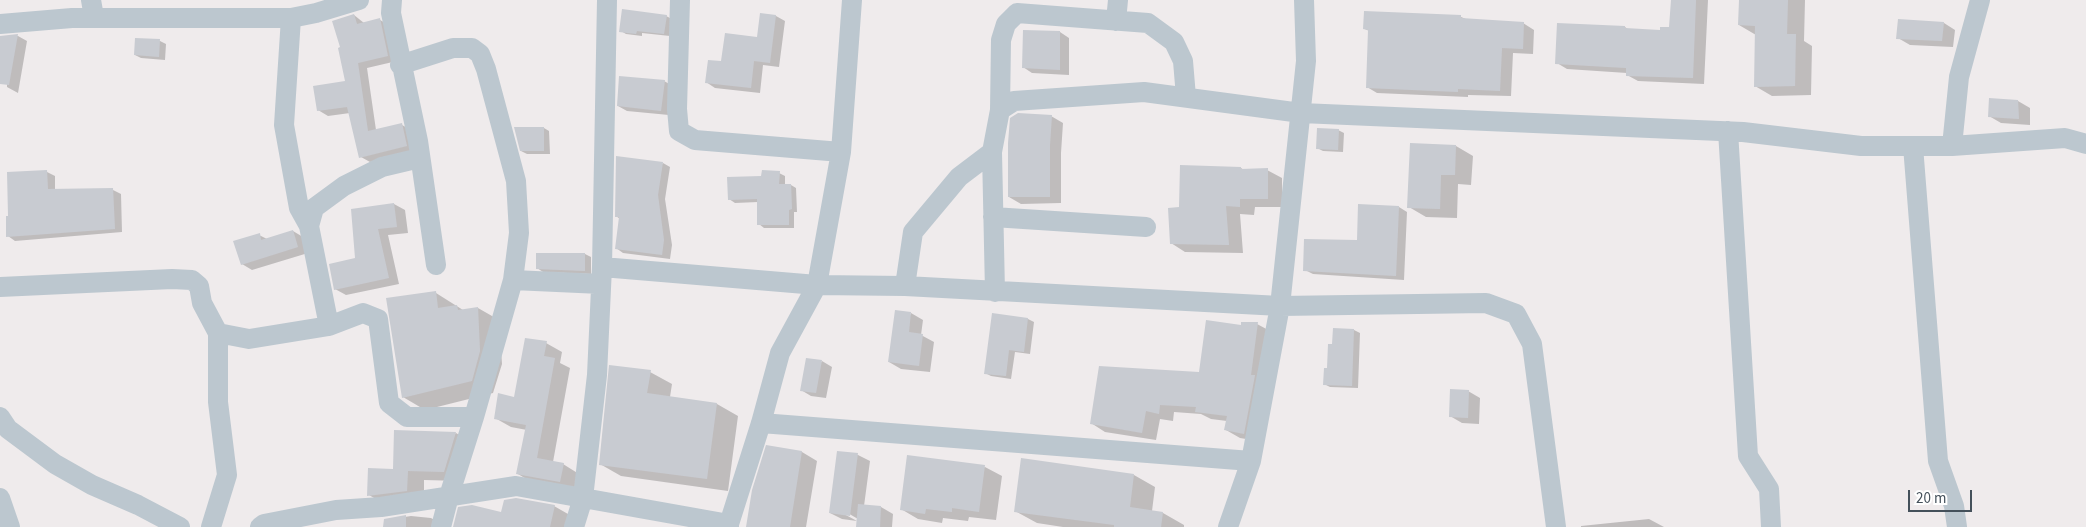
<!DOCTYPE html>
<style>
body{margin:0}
#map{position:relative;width:2086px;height:527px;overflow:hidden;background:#efebec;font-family:"Source Sans 3",sans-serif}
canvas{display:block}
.scale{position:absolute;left:1908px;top:490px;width:64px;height:22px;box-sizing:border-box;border:2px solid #44505a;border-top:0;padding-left:6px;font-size:15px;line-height:18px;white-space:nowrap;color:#44505a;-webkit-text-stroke:4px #fff;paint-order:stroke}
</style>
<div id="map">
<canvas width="2086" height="527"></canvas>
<div class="scale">20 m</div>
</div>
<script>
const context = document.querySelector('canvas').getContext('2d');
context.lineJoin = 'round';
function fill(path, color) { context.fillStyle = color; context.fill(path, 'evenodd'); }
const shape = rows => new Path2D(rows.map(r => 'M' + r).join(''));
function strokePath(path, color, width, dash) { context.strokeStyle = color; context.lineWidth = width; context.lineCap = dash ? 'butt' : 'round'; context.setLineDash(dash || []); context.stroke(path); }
fill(shape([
 [1672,0,1708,0,1704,84,1638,81,1627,75,1627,73,1567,69,1557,63,1625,27,1629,30,1661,31,1670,29],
 [1740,0,1805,0,1804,41,1812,46,1811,95,1772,96,1755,86,1756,35,1739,25],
 [761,14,776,16,785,21,779,67,763,65,760,93,715,88,706,82,723,63,758,39],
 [354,15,364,23,380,20,389,25,397,61,367,68,376,130,402,125,411,130,416,151,370,162,361,157,350,113,328,116,318,110,346,82,342,48],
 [666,16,672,19,670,36,642,33,642,36,626,34,621,31],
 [1461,17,1466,19,1523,23,1534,30,1533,54,1513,53,1511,96,1468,95,1468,97,1377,93,1367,87,1369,31,1365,29],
 [1944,23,1955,30,1953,47,1910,45,1898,38],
 [1060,32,1069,38,1069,75,1032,73,1023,67],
 [0,36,18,36,27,41,18,93,7,87,7,82,0,83],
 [136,39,160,41,166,44,165,60,141,58,135,55],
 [664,81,673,86,669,115,627,111,618,106],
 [2018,101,2030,108,2030,125,2001,123,1989,116],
 [1051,116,1063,123,1061,153,1061,203,1021,204,1009,197],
 [544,128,549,131,550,154,527,154,521,151],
 [1338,130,1344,133,1343,152,1323,151,1317,148],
 [1456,146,1473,156,1471,185,1458,184,1457,218,1426,217,1409,207],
 [663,163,670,167,665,199,672,245,670,259,623,253,616,248,620,219,616,216],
 [1241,168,1244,170,1267,170,1282,178,1282,207,1255,207,1254,215,1240,214,1243,253,1185,252,1171,243,1180,209],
 [47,172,55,176,55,190,113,190,121,194,122,232,15,241,8,236],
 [779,173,785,176,785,185,791,185,796,188,797,212,794,212,794,228,764,228,759,224,758,202,735,203,729,199,763,177],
 [394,204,405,210,408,233,388,235,399,284,346,295,335,289],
 [1399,207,1407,212,1404,280,1313,274,1305,270,1359,242],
 [293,231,303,237,308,253,252,270,242,264,259,235,267,239],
 [585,254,591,257,591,274,543,272,537,268],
 [436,293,463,310,478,308,499,320,502,364,493,393,425,410,403,397],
 [911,313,923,320,921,335,934,342,930,372,901,369,889,362],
 [993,314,1028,319,1034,322,1030,354,1015,352,1011,379,991,376,985,373],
 [1257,324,1272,332,1258,441,1240,438,1226,430,1227,421,1211,419,1201,414,1174,412,1173,421,1160,419,1156,440,1105,432,1091,423,1200,373,1242,326],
 [1334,329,1354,330,1360,333,1358,388,1330,387,1324,384,1334,346],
 [546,343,562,352,560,363,570,368,553,462,563,464,579,474,576,490,533,483,518,474,527,430,511,427,495,418,515,398],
 [822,361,832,367,826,398,811,396,801,390],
 [650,372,672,384,670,397,717,404,738,416,728,491,621,476,600,464],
 [1468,391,1480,398,1479,424,1462,423,1450,416],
 [456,433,472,443,461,481,424,480,424,500,386,505,369,495,394,470],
 [767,447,802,452,817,461,806,527,747,527],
 [838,452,858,455,870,461,864,506,881,507,893,514,892,527,858,527,858,519,846,512,844,514,857,521,842,519,830,513],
 [985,467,1002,476,996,520,969,517,968,521,943,518,942,523,918,519,901,509],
 [1134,475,1155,487,1152,511,1163,513,1184,525,1184,527,1063,527,1037,523,1015,511],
 [554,506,575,518,573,527,455,527,502,513],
 [411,516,431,518,446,527,384,527,385,520],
 [1649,519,1664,527,1581,527,1581,526]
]), '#0003');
fill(shape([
 [1671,0,1696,0,1693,78,1626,76,1626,68,1555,64,1557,23,1625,26,1625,28,1660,30,1660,27,1669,27],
 [1739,0,1788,0,1787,34,1796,34,1795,86,1754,87,1755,26,1738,25],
 [622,9,667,15,664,34,637,31,636,34,619,32],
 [1364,11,1461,15,1461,18,1524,22,1523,49,1502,48,1500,91,1458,89,1458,92,1366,88,1368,30,1363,29],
 [760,13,776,15,770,63,754,61,751,88,705,83,708,60,721,61,725,33,757,37],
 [354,14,357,24,380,18,388,56,358,63,368,131,402,123,407,146,359,158,347,107,317,111,313,86,345,81,338,48,340,47,332,21],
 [1898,19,1944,22,1942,41,1896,39],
 [1023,30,1060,31,1060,70,1022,68],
 [18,34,9,85,0,84,0,36],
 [135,38,160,39,159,57,134,55],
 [619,76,665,80,661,111,617,106],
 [1989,98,2018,100,2019,119,1988,117],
 [1018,113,1052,115,1050,145,1050,197,1008,197,1008,143,1010,118],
 [514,127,544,127,544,151,520,151],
 [1317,128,1339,129,1338,150,1316,149],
 [1410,143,1456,145,1455,175,1441,175,1440,209,1407,208],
 [616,156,663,162,658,195,664,240,662,255,615,249,619,217,615,217],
 [1180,165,1241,167,1241,169,1268,168,1268,199,1240,199,1240,207,1226,206,1229,245,1170,244,1168,208,1179,207],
 [47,170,48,189,113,188,115,229,6,237,6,216,8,216,7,172],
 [762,170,780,171,779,184,791,184,792,209,789,210,789,225,757,225,757,199,728,200,727,177,761,176],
 [394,203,397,227,378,229,389,278,334,290,329,264,355,258,351,209],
 [1358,204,1399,206,1396,276,1303,271,1304,239,1357,240],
 [293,230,298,247,241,265,233,241,260,233,261,240],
 [536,253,585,253,585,271,536,269],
 [436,291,438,308,457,305,458,310,478,307,480,351,472,381,402,398,386,298],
 [895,310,911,312,909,332,923,334,919,366,888,362],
 [992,313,1028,318,1024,352,1009,350,1006,376,984,374],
 [1206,320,1241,325,1241,322,1258,322,1251,375,1255,375,1244,434,1224,430,1227,416,1195,412,1196,407,1160,405,1159,414,1146,411,1142,433,1090,424,1099,366,1199,372],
 [1333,328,1354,329,1352,386,1323,385,1324,368,1327,368,1328,344,1332,344],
 [525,338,547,341,544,356,555,358,537,458,564,463,560,482,516,474,526,425,494,419,498,393,514,397],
 [806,358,822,360,816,393,800,391],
 [609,365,651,370,647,393,717,403,707,479,599,465],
 [1450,389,1469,390,1468,418,1449,417],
 [394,430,456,432,444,472,408,471,407,491,367,496,368,468,393,469],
 [766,445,802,451,790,527,746,527,752,490],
 [837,451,858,453,850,516,829,513],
 [907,455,985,465,979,512,952,508,952,512,926,509,925,514,900,510],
 [1021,458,1134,474,1130,507,1163,512,1161,527,1114,527,1114,525,1014,512],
 [516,498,555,505,550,527,453,527,458,507,472,505,501,512,504,500],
 [858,504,881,506,880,527,856,527],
 [406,515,406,527,383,527,384,519]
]), '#c8cbd1');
strokePath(shape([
 [91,0,94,17],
 [392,0,391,13,418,141,436,265],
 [680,0,677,109,679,131,695,140,841,152],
 [1116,21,1118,0],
 [0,24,72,18,291,18],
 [400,65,453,48,472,48,480,54,486,69,516,181,519,233,513,280,474,417],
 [1000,110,1001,40,1006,24,1017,13,1148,23,1174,42,1183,61,1186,97],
 [1728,131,1748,456,1769,489,1771,527],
 [1913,146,1938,461,1954,506,1957,527],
 [1952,146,1959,77,1980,0],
 [992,152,995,292],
 [993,217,1146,227],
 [309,226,299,208,284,125,291,18,316,13,359,0],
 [602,267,817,285,905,286,1280,306,1486,303,1516,314,1532,344,1556,527],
 [513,280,601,284],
 [905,286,913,232,959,177,992,152,1000,110,1014,101,1144,92,1301,113,1743,132,1861,146,1952,146,2065,138,2086,144],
 [0,287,172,279,192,280,199,286,202,303,218,333,218,402,227,475,211,527],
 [329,326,309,226,314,208,344,186,382,167,420,158],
 [218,333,249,339,329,326,363,313,378,319,389,403,407,417,474,417,449,496,441,527],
 [0,417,8,429,55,464,92,485,138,505,180,527],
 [761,423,1251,461],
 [0,498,10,527],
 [729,524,761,423,780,353,817,285,841,152,852,0],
 [260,527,264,524,336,510,381,507,516,486,729,524,729,527],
 [574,527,583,498,597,375,602,267,607,0],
 [1228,527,1251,461,1280,306,1306,61,1304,0]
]), '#bcc7cf', 20);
</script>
